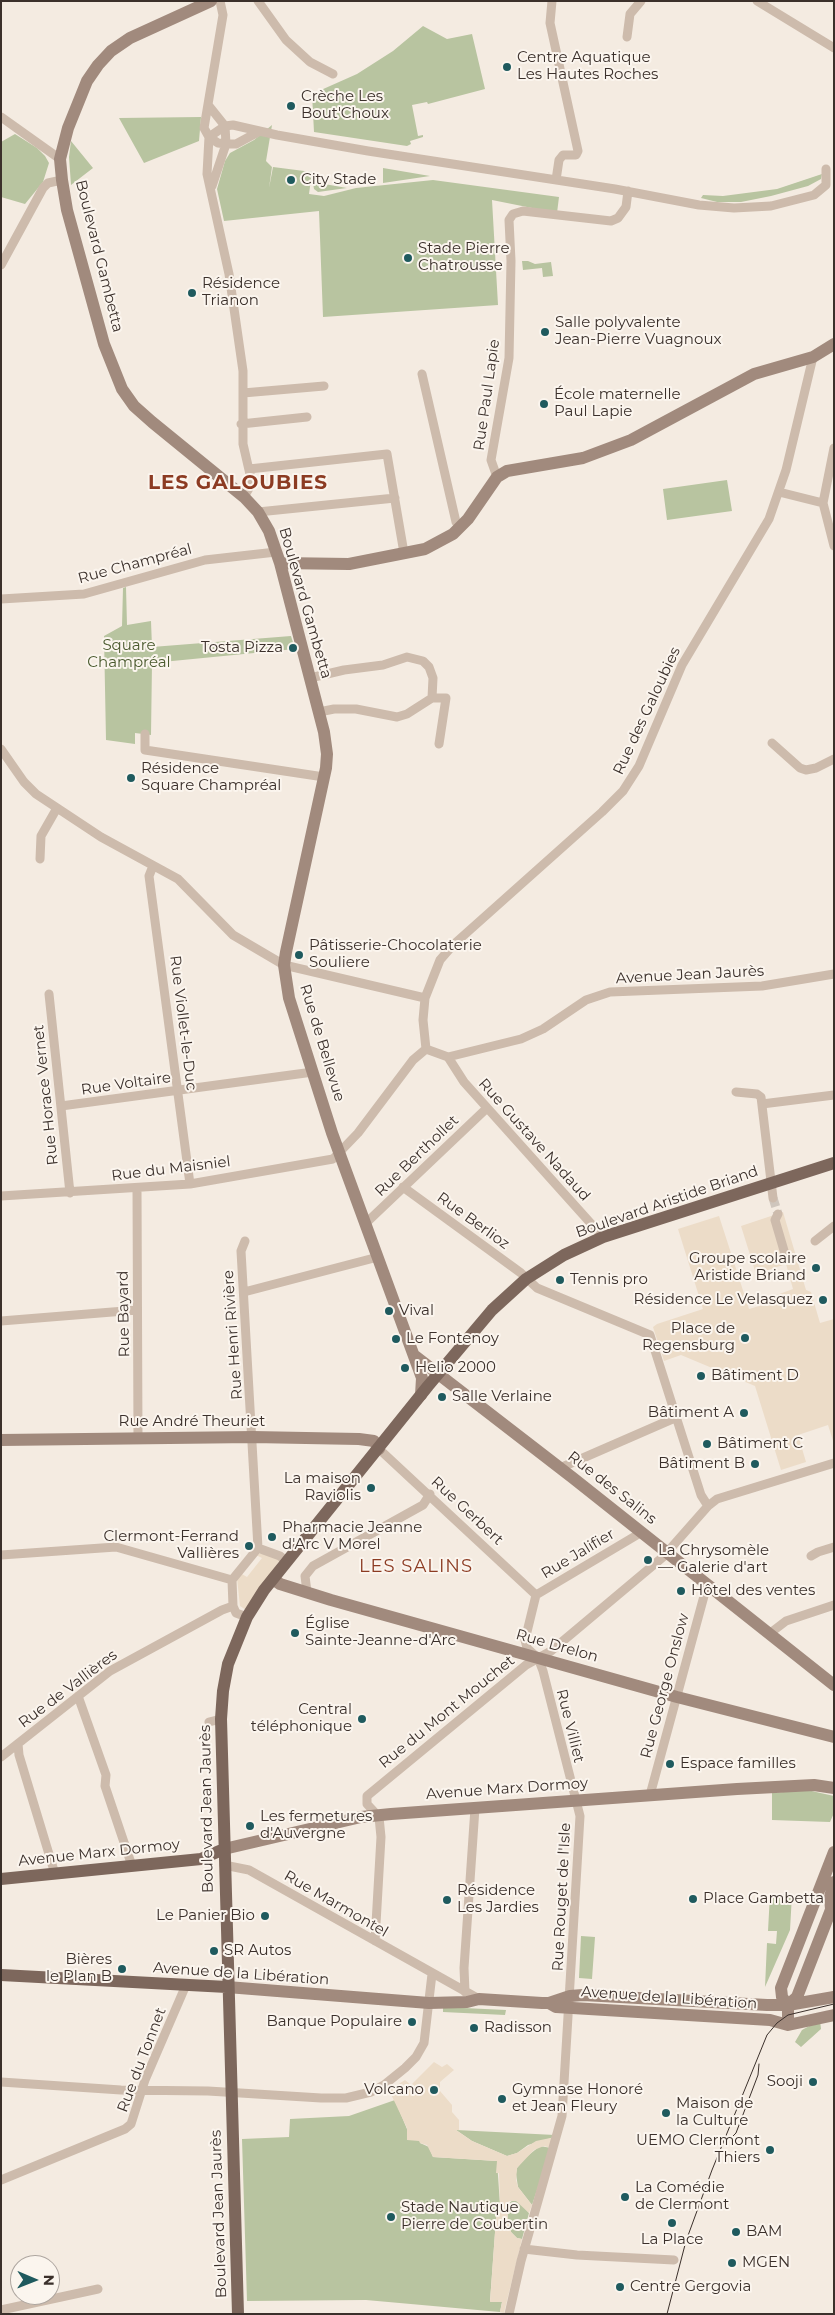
<!DOCTYPE html>
<meta charset="utf-8">
<style>
body{margin:0}
#map{position:relative;width:835px;height:2315px;overflow:hidden;background:#f4ebe1;font-family:Montserrat,sans-serif}
canvas{display:block}
.frame{position:absolute;inset:0;border:2px solid #3b302b;pointer-events:none}
.north{position:absolute;left:10px;top:2255px;width:50px;height:50px;box-sizing:border-box;background:#fbf5ee;border:1px solid #aea6a0;border-radius:50%;rotate:91deg;font-size:14px;font-weight:700;line-height:20px;text-align:center;color:#3b302b}
.north::after{content:'';display:block;margin:auto;width:18px;height:22px;background:#1f5a5e;clip-path:polygon(50% 0,100% 100%,50% 72%,0 100%)}
</style>
<div id="map">
<canvas width="835" height="2315"></canvas>
<div class="frame"></div>
<div class="north">N</div>
</div>
<script>
const context = document.querySelector('canvas').getContext('2d');
context.lineJoin = 'round';
function fill(path, color) { context.fillStyle = color; context.fill(path, 'evenodd'); }
const shape = rows => new Path2D(rows.map(r => 'M' + r).join(''));
function strokePath(path, color, width, dash) { context.strokeStyle = color; context.lineWidth = width; context.lineCap = dash ? 'butt' : 'round'; context.setLineDash(dash || []); context.stroke(path); }
function label(font, color, halo, rows, align = 'center') {
  context.font = font + ' Montserrat,sans-serif'; context.lineWidth = 4; context.setLineDash([]); context.textBaseline = 'middle'; context.strokeStyle = halo; context.fillStyle = color; for (const [text, x, y, turn = 0] of rows) {
    context.save(); context.translate(x, y); context.rotate((+turn || 0) * Math.PI / 180); context.textAlign = isNaN(turn) ? turn : align; if (halo) context.strokeText(text, 0, 0); context.fillText(text, 0, 0); context.restore();
  }
}
fill(shape([
 [423,26,447,39,472,34,485,89,428,104,427,102,412,105,418,136,423,135,423,137,410,141,411,144,407,146,314,132,312,94,357,74,393,51],
 [201,117,199,141,144,163,119,118],
 [272,125,266,161,272,167,269,188,273,167,312,172,309,194,324,196,356,188,433,180,559,197,557,213,492,200,498,305,323,317,319,211,224,221,217,189,225,161,230,153,254,140],
 [15,134,37,148,45,156,49,163,43,182,25,204,1,197,1,142],
 [71,141,93,168,71,185,69,157],
 [383,168,430,176,383,183],
 [822,174,821,179,808,186,771,196,741,202,717,202,701,198,703,195,723,196,777,189],
 [313,182,347,188,318,192,314,189],
 [522,261,528,261,535,264,551,262,553,276,543,277,542,268,523,270],
 [727,480,732,511,667,520,663,489],
 [126,587,127,625,151,621,152,647,291,636,295,649,152,663,151,735,135,733,135,744,106,740,104,636,122,626,123,588],
 [807,1790,834,1796,834,1813,830,1822,772,1820,772,1793],
 [770,1894,792,1894,790,1930,765,1987,767,1943,776,1944,777,1931,768,1931],
 [581,1936,595,1937,592,1979,579,1978],
 [443,2007,506,2010,505,2015,443,2012],
 [820,2020,821,2029,801,2047,795,2042,802,2030],
 [395,2100,409,2134,420,2141,420,2143,429,2147,433,2157,497,2161,500,2205,497,2205,490,2301,502,2302,500,2312,366,2300,247,2301,242,2139,289,2137,290,2119,349,2116],
 [456,2130,555,2135,555,2137,528,2145,517,2153,507,2156,472,2141],
 [540,2146,551,2148,532,2205,518,2187,516,2174,517,2168,525,2158],
 [513,2200,520,2202,529,2213,522,2239,517,2238,511,2232,508,2222,507,2205]
]), '#b8c4a0');
fill(shape([
 [783,1212,806,1290,811,1292,820,1323,834,1319,834,1444,828,1425,798,1435,806,1462,781,1470,755,1386,681,1355,664,1361,653,1327,657,1324,703,1309,678,1229,719,1216,749,1309,773,1302,771,1297,793,1289,786,1264,756,1274,741,1226],
 [262,1553,280,1560,246,1610,240,1606,237,1578,240,1573,247,1577,262,1558,256,1555],
 [434,2062,442,2067,447,2064,454,2070,440,2082,440,2091,452,2105,452,2112,459,2120,459,2130,456,2130,472,2141,507,2156,517,2153,536,2141,555,2137,551,2148,544,2146,534,2150,517,2168,516,2180,518,2187,532,2205,529,2213,516,2201,509,2201,507,2205,508,2222,511,2232,517,2238,522,2239,504,2313,500,2312,502,2302,490,2302,497,2205,500,2204,499,2173,496,2173,497,2161,433,2157,427,2145,420,2143,419,2141,407,2140,407,2128,389,2090,405,2080,411,2085]
]), '#ecdcc8');
strokePath(shape([
 [773,1198,778,1214]
]), '#cfc6bd', 9, [9, 4.5]);
strokePath(shape([
 [258,1,286,40,310,62,333,74],
 [552,1,550,23,578,151,576,155,563,155,559,160,556,180],
 [757,1,834,48],
 [627,37,630,14,641,1],
 [209,106,225,126,226,144,218,143,209,137,204,128,223,15,220,1],
 [1,117,60,159],
 [212,186,226,144,236,144,260,131],
 [1,265,43,188,48,183,62,180],
 [422,374,456,522,460,527],
 [243,393,324,386],
 [241,424,307,417],
 [249,469,387,454,404,553],
 [497,477,491,460,509,358,511,261,509,220,513,214,523,211,611,221,618,218,626,207,628,191],
 [779,492,823,503,834,546],
 [244,497,252,483,243,444,243,371,229,274,207,174,209,137,225,126,233,125,277,135,368,151,615,189,699,205,734,208,771,206,814,195,826,185,826,169],
 [823,503,834,448],
 [258,512,395,498],
 [1,599,84,594,205,560,276,552],
 [310,678,344,670,383,665,407,657,423,661,429,667,433,678,432,698,407,714,397,717,356,709,334,709,319,712],
 [432,698,446,698,439,744],
 [145,734,145,750,324,777],
 [772,743,800,768,806,770,816,768,834,759],
 [1,749,24,782,36,794,101,837,178,879,233,935,284,965,425,998],
 [40,859,41,836,57,808],
 [153,866,149,876,190,1184],
 [49,994,70,1193],
 [426,1049,423,1020,425,998,440,960,453,945,602,812,623,791,639,766,682,665,769,519,786,470,813,357],
 [448,1057,464,1082,603,1237],
 [736,1092,757,1094,761,1097,773,1198],
 [762,1104,834,1095],
 [61,1106,313,1072],
 [403,1187,521,1273,537,1288,650,1335,701,1495,708,1506],
 [137,1188,138,1438],
 [1,1196,190,1184,333,1159,358,1133,413,1060,426,1049,448,1057,521,1039,543,1029,586,1000,610,992,762,986,834,974],
 [778,1214,775,1220,785,1254],
 [366,1223,487,1108],
 [245,1241,241,1251,258,1548],
 [815,1241,834,1226],
 [244,1292,378,1257],
 [1,1321,137,1310],
 [379,1449,536,1595],
 [560,1468,677,1417],
 [258,1548,280,1556,287,1562],
 [1,1555,116,1547,232,1580],
 [811,1556,818,1552,834,1547],
 [307,1592,305,1576,313,1566,423,1505,430,1494],
 [247,1617,236,1613,233,1606,232,1580,258,1548],
 [769,1634,786,1621,834,1605],
 [78,1696,106,1775,105,1786,132,1866],
 [209,1722,221,1719],
 [18,1744,19,1755,55,1874],
 [1,1757,110,1671,222,1610,233,1606],
 [650,1795,707,1585],
 [224,1865,249,1870,479,1999],
 [375,1941,381,1837,379,1817,367,1804,367,1796,526,1665,551,1651,663,1557,708,1506,717,1499,834,1463],
 [465,1992,464,1968,475,1808],
 [1,2082,121,2090,208,2091,321,2098,346,2098,371,2092,384,2085,405,2068,416,2057,424,2043,432,1974],
 [1,2180,125,2129,131,2124,145,2080,186,1985],
 [524,2249,577,2255,674,2260],
 [1,2310,98,2289],
 [509,2314,521,2261,562,2116,579,1833,580,1816,543,1671,538,1658,527,1648,525,1640,536,1595,642,1532]
]), '#cdbbac', 9);
strokePath(shape([
 [211,1,130,38,111,51,98,65,87,81,68,128,60,159,62,180,67,210,104,344,122,389,134,406,152,422,244,497,258,512,269,531,280,563,324,732,327,754,326,768,286,952,284,965,289,998,332,1133,422,1378,421,1395],
 [280,563,349,564,425,549,453,534,468,519,497,477,507,471,583,458,631,440,754,374,813,357,834,344],
 [415,1356,573,1478,834,1685],
 [1,1440,253,1437,359,1439,374,1441,379,1449],
 [273,1579,280,1584,331,1600,556,1663,677,1697,834,1737],
 [224,1849,361,1817,391,1814,737,1789,814,1785,834,1788],
 [831,1909,830,1897,834,1882],
 [227,1987,429,2003,467,2002,479,1999,542,2003,549,2003,556,2007,770,2020,788,2025,834,2015],
 [549,2003,570,1996,583,1995,767,2005,788,2005,834,1997],
 [788,2005,797,1997,834,1902],
 [788,2025,788,2005,782,1997,781,1988,834,1852]
]), '#a18a7d', 12);
strokePath(shape([
 [1,1879,201,1859,224,1849],
 [1,1975,227,1987],
 [238,2314,221,1719,223,1691,228,1664,247,1617,264,1590,428,1386,492,1310,526,1279,564,1255,603,1237,834,1163]
]), '#7d675c', 12);
strokePath(shape([
 [729,2140,736,2133,758,2075,759,2064],
 [667,2314,686,2241,712,2170,767,2035,777,2023,788,2015,834,2004]
]), '#3b302b', 1);
for (const [x, y, r, color] of [
 [507,67,5,"#1f5a5e"],
 [291,106,5,"#1f5a5e"],
 [291,180,5,"#1f5a5e"],
 [408,258,5,"#1f5a5e"],
 [192,293,5,"#1f5a5e"],
 [545,332,5,"#1f5a5e"],
 [544,404,5,"#1f5a5e"],
 [293,648,5,"#1f5a5e"],
 [131,778,5,"#1f5a5e"],
 [299,955,5,"#1f5a5e"],
 [816,1268,5,"#1f5a5e"],
 [560,1280,5,"#1f5a5e"],
 [823,1300,5,"#1f5a5e"],
 [389,1311,5,"#1f5a5e"],
 [745,1338,5,"#1f5a5e"],
 [396,1339,5,"#1f5a5e"],
 [405,1368,5,"#1f5a5e"],
 [701,1376,5,"#1f5a5e"],
 [442,1397,5,"#1f5a5e"],
 [744,1413,5,"#1f5a5e"],
 [707,1444,5,"#1f5a5e"],
 [755,1464,5,"#1f5a5e"],
 [371,1488,5,"#1f5a5e"],
 [272,1537,5,"#1f5a5e"],
 [249,1546,5,"#1f5a5e"],
 [648,1560,5,"#1f5a5e"],
 [681,1591,5,"#1f5a5e"],
 [295,1633,5,"#1f5a5e"],
 [362,1719,5,"#1f5a5e"],
 [670,1764,5,"#1f5a5e"],
 [250,1826,5,"#1f5a5e"],
 [693,1899,5,"#1f5a5e"],
 [447,1900,5,"#1f5a5e"],
 [265,1916,5,"#1f5a5e"],
 [214,1951,5,"#1f5a5e"],
 [122,1969,5,"#1f5a5e"],
 [412,2022,5,"#1f5a5e"],
 [474,2028,5,"#1f5a5e"],
 [813,2082,5,"#1f5a5e"],
 [434,2090,5,"#1f5a5e"],
 [502,2099,5,"#1f5a5e"],
 [666,2113,5,"#1f5a5e"],
 [770,2150,5,"#1f5a5e"],
 [625,2197,5,"#1f5a5e"],
 [391,2217,5,"#1f5a5e"],
 [672,2223,5,"#1f5a5e"],
 [736,2232,5,"#1f5a5e"],
 [732,2263,5,"#1f5a5e"],
 [620,2287,5,"#1f5a5e"]
]) { const dot = new Path2D(); dot.arc(x, y, r, 0, 2 * Math.PI); context.fillStyle = color; context.fill(dot); strokePath(dot, '#fbf5ee', 2); }
label('15px', '#3b302b', '#fbf5ee', [
 ["Centre Aquatique",517,58],
 ["Les Hautes Roches",517,75],
 ["Crèche Les",301,97],
 ["Bout'Choux",301,114],
 ["City Stade",301,180],
 ["Stade Pierre",418,249],
 ["Chatrousse",418,266],
 ["Résidence",202,284],
 ["Trianon",202,301],
 ["Salle polyvalente",555,323],
 ["Jean-Pierre Vuagnoux",555,340],
 ["École maternelle",554,395],
 ["Paul Lapie",554,412],
 ["Tosta Pizza",283,648,"right"],
 ["Résidence",141,769],
 ["Square Champréal",141,786],
 ["Pâtisserie-Chocolaterie",309,946],
 ["Souliere",309,963],
 ["Groupe scolaire",806,1259,"right"],
 ["Aristide Briand",806,1276,"right"],
 ["Tennis pro",570,1280],
 ["Résidence Le Velasquez",813,1300,"right"],
 ["Vival",399,1311],
 ["Place de",735,1329,"right"],
 ["Regensburg",735,1346,"right"],
 ["Le Fontenoy",406,1339],
 ["Helio 2000",415,1368],
 ["Bâtiment D",711,1376],
 ["Salle Verlaine",452,1397],
 ["Bâtiment A",734,1413,"right"],
 ["Bâtiment C",717,1444],
 ["Bâtiment B",745,1464,"right"],
 ["La maison",361,1479,"right"],
 ["Raviolis",361,1496,"right"],
 ["Pharmacie Jeanne",282,1528],
 ["d'Arc V Morel",282,1545],
 ["Clermont-Ferrand",239,1537,"right"],
 ["Vallières",239,1554,"right"],
 ["La Chrysomèle",658,1551],
 ["— Galerie d'art",658,1568],
 ["Hôtel des ventes",691,1591],
 ["Église",305,1624],
 ["Sainte-Jeanne-d'Arc",305,1641],
 ["Central",352,1710,"right"],
 ["téléphonique",352,1727,"right"],
 ["Espace familles",680,1764],
 ["Les fermetures",260,1817],
 ["d'Auvergne",260,1834],
 ["Résidence",457,1891],
 ["Les Jardies",457,1908],
 ["Place Gambetta",703,1899],
 ["Le Panier Bio",255,1916,"right"],
 ["SR Autos",224,1951],
 ["Bières",112,1960,"right"],
 ["le Plan B",112,1977,"right"],
 ["Banque Populaire",402,2022,"right"],
 ["Radisson",484,2028],
 ["Sooji",803,2082,"right"],
 ["Volcano",424,2090,"right"],
 ["Gymnase Honoré",512,2090],
 ["et Jean Fleury",512,2107],
 ["Maison de",676,2104],
 ["la Culture",676,2121],
 ["UEMO Clermont",760,2141,"right"],
 ["Thiers",760,2158,"right"],
 ["La Comédie",635,2188],
 ["de Clermont",635,2205],
 ["Stade Nautique",401,2208],
 ["Pierre de Coubertin",401,2225],
 ["BAM",746,2232],
 ["La Place",672,2240,"center"],
 ["MGEN",742,2263],
 ["Centre Gergovia",630,2287]
], 'left');
label('15px', '#3b302b', '#fbf5ee', [
 ["Boulevard Gambetta",99,256,76],
 ["Rue Paul Lapie",487,395,-82],
 ["Rue Champréal",135,564,-15],
 ["Boulevard Gambetta",305,603,74],
 ["Rue des Galoubies",647,711,-65],
 ["Avenue Jean Jaurès",690,975,-3],
 ["Rue Viollet-le-Duc",183,1023,83],
 ["Rue de Bellevue",322,1043,73],
 ["Rue Voltaire",126,1084,-8],
 ["Rue Horace Vernet",46,1095,-96],
 ["Rue Gustave Nadaud",534,1140,48],
 ["Rue Berthollet",417,1156,-44],
 ["Rue du Maisniel",171,1169,-7],
 ["Boulevard Aristide Briand",667,1202,-19],
 ["Rue Berlioz",473,1221,36],
 ["Rue Bayard",124,1314,-91],
 ["Rue Henri Rivière",233,1335,-94],
 ["Rue André Theuriet",192,1422],
 ["Rue des Salins",612,1488,38],
 ["Rue Gerbert",467,1511,43],
 ["Rue Jalifier",578,1554,-31],
 ["Rue Drelon",557,1646,16],
 ["Rue George Onslow",665,1686,-75],
 ["Rue de Vallières",68,1689,-37],
 ["Rue du Mont Mouchet",447,1712,-39],
 ["Rue Villiet",570,1726,76],
 ["Avenue Marx Dormoy",507,1789,-4],
 ["Boulevard Jean Jaurès",207,1809,-91],
 ["Avenue Marx Dormoy",99,1853,-6],
 ["Rue Rouget de l'Isle",562,1897,-87],
 ["Rue Marmontel",336,1904,30],
 ["Avenue de la Libération",241,1974,4],
 ["Avenue de la Libération",669,1998,4],
 ["Rue du Tonnet",142,2060,-69],
 ["Boulevard Jean Jaurès",219,2214,-92]
]);
label('15px', '#4a5a2e', '#fbf5ee', [
 ["Square",129,646],
 ["Champréal",129,663]
]);
context.letterSpacing = '1px';
label('18px', '#8c3b22', '#fbf5ee', [
 ["LES SALINS",416,1567]
]);
context.letterSpacing = '0px';
context.letterSpacing = '1px';
label('bold 20px', '#8c3b22', '#fbf5ee', [
 ["LES GALOUBIES",238,483]
]);
context.letterSpacing = '0px';
</script>
